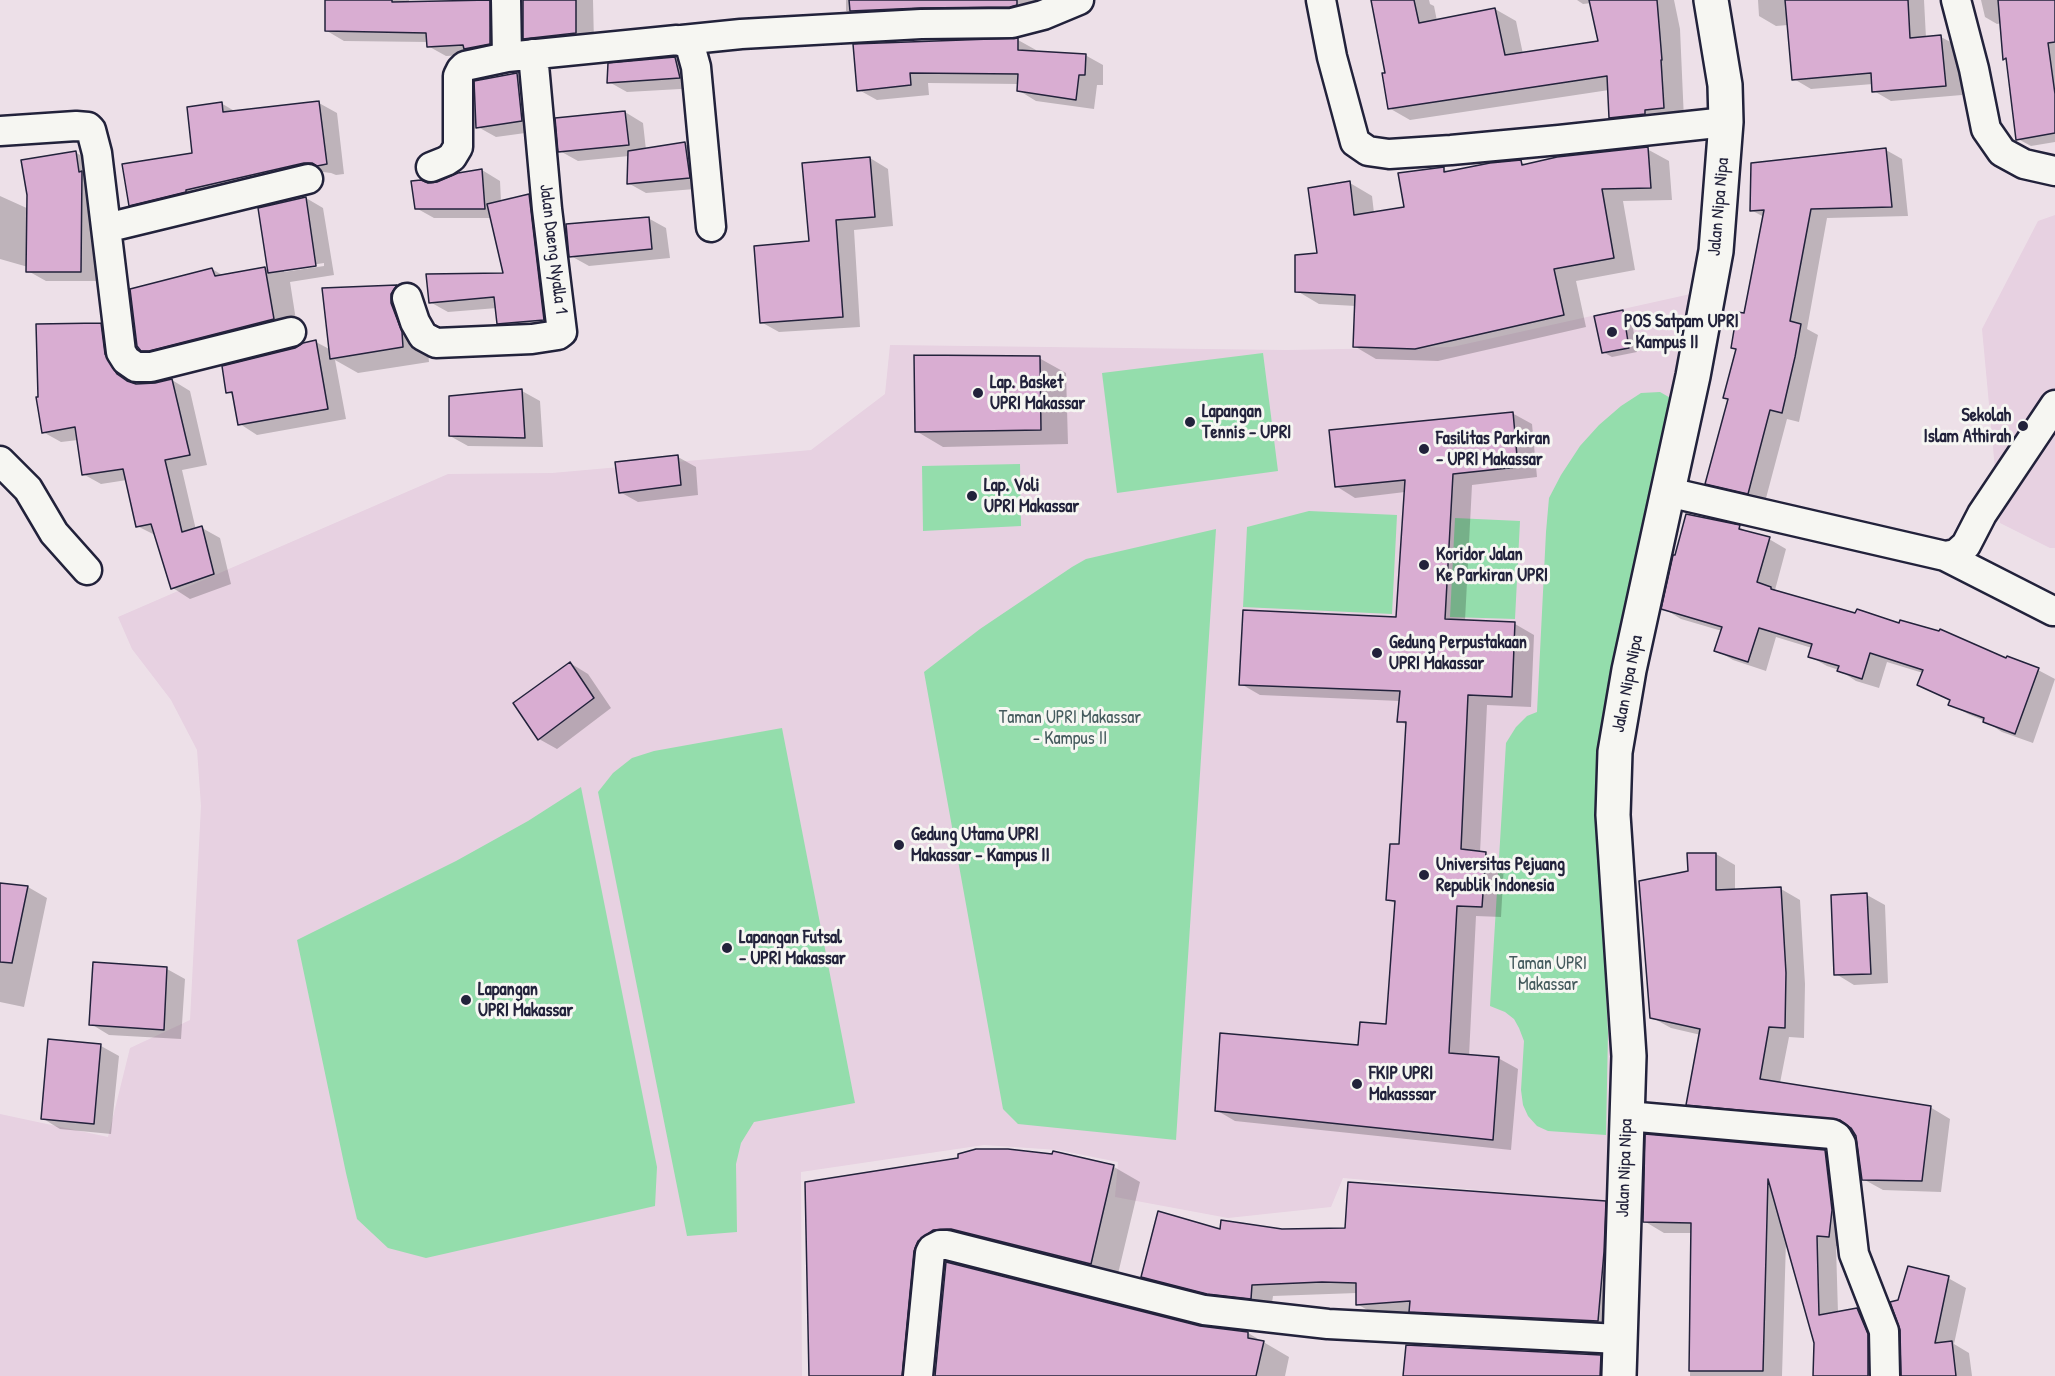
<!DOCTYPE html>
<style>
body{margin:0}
canvas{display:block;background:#ede0e8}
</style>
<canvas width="2055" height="1376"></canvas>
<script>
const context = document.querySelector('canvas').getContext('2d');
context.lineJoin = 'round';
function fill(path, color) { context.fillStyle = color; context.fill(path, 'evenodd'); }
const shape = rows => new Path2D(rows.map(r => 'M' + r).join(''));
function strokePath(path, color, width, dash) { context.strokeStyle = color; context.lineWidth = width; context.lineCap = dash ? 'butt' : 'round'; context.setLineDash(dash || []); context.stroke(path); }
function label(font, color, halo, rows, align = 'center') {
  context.font = font + ' "Patrick Hand",sans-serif'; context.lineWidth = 6; context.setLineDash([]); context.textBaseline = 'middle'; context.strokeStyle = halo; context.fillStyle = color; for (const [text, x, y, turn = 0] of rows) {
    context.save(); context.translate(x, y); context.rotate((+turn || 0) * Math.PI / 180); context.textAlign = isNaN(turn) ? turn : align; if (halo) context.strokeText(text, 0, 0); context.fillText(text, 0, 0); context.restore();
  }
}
fill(shape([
 [2055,215,2055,548,2050,548,2000,523,1982,329,2038,221],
 [1695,293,1620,638,1604,718,1598,761,1597,807,1601,884,1614,1029,1612,1202,1343,1178,1331,1207,1228,1218,1115,1197,1118,1162,1058,1150,984,1145,801,1172,802,1376,0,1376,0,1114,108,1137,130,1048,190,1020,201,806,197,750,171,700,132,649,118,617,448,474,552,473,811,450,885,394,890,345,1287,350,1452,347]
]), '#e7d1e1');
fill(shape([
 [1263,353,1278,471,1117,493,1102,373],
 [1660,392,1674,400,1620,638,1604,718,1598,761,1597,807,1608,1033,1606,1135,1548,1131,1537,1126,1528,1116,1523,1105,1521,1090,1524,1041,1519,1028,1514,1019,1505,1012,1490,1006,1506,743,1516,727,1527,716,1537,712,1546,532,1549,498,1561,475,1580,446,1599,425,1621,406,1641,393],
 [1020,464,1021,526,923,531,922,466],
 [1309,511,1397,515,1392,614,1243,607,1247,527],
 [1455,518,1520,521,1515,619,1450,617],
 [1216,529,1176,1140,1018,1124,1003,1109,924,672,980,629,1072,567,1086,559],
 [782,728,855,1103,754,1122,741,1143,736,1164,737,1232,687,1236,598,792,613,773,632,758,654,751],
 [581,787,657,1167,655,1206,426,1258,388,1248,357,1219,346,1173,297,940,456,861,528,821]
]), '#94ddac');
fill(shape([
 [327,0,409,0,409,2,490,0,507,10,508,53,446,56,428,46,428,42,344,41,327,31],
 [524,0,593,0,594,43,543,48,525,38],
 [846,0,1034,0,1034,15,864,21,846,11],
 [1372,0,1429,0,1430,4,1434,6,1437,21,1495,9,1516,21,1523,54,1600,42,1592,3,1583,4,1577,0,1674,0,1680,29,1684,120,1632,129,1611,117,1609,90,1410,120,1389,108,1387,74],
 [1758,0,1924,0,1926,38,1941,37,1958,46,1962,95,1891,101,1874,91,1873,84,1811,89,1794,79,1788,25,1776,26,1759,16],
 [1981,0,2055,0,2055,142,2031,146,2018,139,2008,61,2004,59,2002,23,1997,24,1985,17],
 [1018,40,1036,50,1036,52,1085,55,1103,65,1103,85,1097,85,1094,109,1036,101,1018,90,1019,84,928,83,929,95,877,100,859,90,854,46],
 [675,58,693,69,698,88,627,92,609,82],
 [516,74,534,85,540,131,496,137,478,127],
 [221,103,236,112,319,103,337,113,344,174,336,175,331,173,323,172,203,200,148,215,130,205,194,154],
 [625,112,643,123,646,150,685,144,703,154,707,188,646,193,628,183,629,156,578,161,560,151],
 [1647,149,1669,161,1672,200,1623,201,1635,270,1576,281,1586,327,1438,361,1376,359,1354,346,1356,306,1319,304,1297,291,1318,255,1350,183,1372,196,1374,213,1406,208,1443,169,1450,173,1520,162,1527,165],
 [1886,150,1902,159,1908,216,1827,218,1807,329,1818,335,1799,422,1787,419,1765,502,1723,492,1706,483,1729,400,1725,397,1737,351,1732,348,1745,315,1764,217,1751,210],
 [75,152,93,163,99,281,46,281,28,271,28,267,0,259,0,196,31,210],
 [870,158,888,169,893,226,854,230,860,327,779,332,761,322,810,242],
 [482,170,500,181,501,202,529,196,547,206,561,330,517,333,499,323,497,308,448,312,430,302,505,274,492,218,434,218,416,208,428,185],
 [306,198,323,208,334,275,290,282,298,333,167,364,142,349,212,269,224,276,265,269,269,271],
 [324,263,324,266,284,272,284,269],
 [648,218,666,228,670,258,589,266,571,256],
 [397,287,423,302,429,362,358,373,335,360,346,419,257,435,240,424,235,396,228,392,296,349,316,342,331,350,324,289],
 [1622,311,1631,316,1637,352,1612,357,1603,352],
 [100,324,118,334,122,366,134,384,155,385,172,380,190,391,207,465,182,470,196,530,202,528,220,538,231,584,190,599,173,588,157,536,137,526,127,480,101,484,83,474,78,440,61,442,43,432],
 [1039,358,1066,373,1068,444,943,447,916,431],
 [522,391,540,401,543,447,468,446,450,436],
 [1512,413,1532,424,1537,477,1472,485,1465,621,1515,624,1534,635,1531,707,1487,705,1480,853,1485,853,1504,864,1501,917,1476,916,1469,1056,1498,1058,1518,1069,1511,1150,1235,1121,1216,1110,1359,1046,1387,1025,1396,904,1388,899,1400,846,1407,725,1399,721,1400,701,1260,695,1241,684,1398,619,1405,492,1355,498,1336,486],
 [678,457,696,467,698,495,638,502,620,492],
 [1739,527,1750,533,1769,539,1786,549,1775,590,2038,670,2055,679,2033,743,2002,732,1985,721,1968,714,1950,704,1951,701,1919,684,1923,673,1887,662,1879,688,1856,681,1839,670,1827,666,1809,656,1812,648,1776,637,1766,671,1733,660,1716,650,1722,631,1681,619,1663,608],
 [570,663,588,674,611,708,557,749,539,739],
 [1716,854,1735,865,1735,890,1781,889,1800,900,1805,984,1804,1038,1789,1037,1780,1083,1930,1107,1950,1119,1941,1192,1883,1190,1863,1179,1857,1136,1853,1129,1707,1115,1688,1104,1701,1035,1671,1028,1651,1017,1689,872],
 [0,885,28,887,47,898,24,1007,0,1002],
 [1867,895,1885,905,1888,983,1854,985,1836,974],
 [94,964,167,969,185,979,181,1039,109,1035,91,1024],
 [101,1046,119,1056,111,1134,60,1129,42,1118],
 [1825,1151,1845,1163,1848,1247,1836,1246,1838,1313,1857,1310,1877,1321,1888,1376,1814,1376,1815,1343,1786,1241,1782,1376,1690,1376,1692,1233,1664,1233,1644,1221],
 [1114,1167,1140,1182,1117,1278,944,1256,929,1376,810,1376,806,1183],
 [1605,1203,1626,1215,1619,1332,1432,1323,1415,1313,1378,1316,1357,1304,1357,1293,1273,1296,1271,1310,1163,1288,1142,1276,1221,1231,1346,1230],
 [1948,1278,1966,1288,1954,1344,1969,1353,1972,1376,1903,1376],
 [1200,1327,1248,1333,1289,1357,1285,1376,936,1376],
 [1600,1356,1621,1368,1621,1376,1404,1376]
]), '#0003');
const building = shape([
 [325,0,392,0,392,2,490,0,490,44,464,49,463,45,427,47,426,33,325,31,325,0],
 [523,0,576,0,576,33,523,39,523,0],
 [849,0,1017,0,1017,5,1010,7,921,8,850,11,849,0],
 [1371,0,1414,0,1419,23,1495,8,1505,55,1598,41,1589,0,1657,0,1662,60,1661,60,1664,108,1645,110,1645,114,1609,118,1607,76,1388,109,1382,73,1385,73,1371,0],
 [1785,0,1908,0,1910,38,1941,35,1946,86,1872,92,1871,73,1792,80,1785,0],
 [1998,0,2055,0,2055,42,2048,43,2055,94,2055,133,2016,140,2006,58,2003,60,1998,0],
 [1018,38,1018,50,1086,54,1085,75,1079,75,1076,100,1017,91,1018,74,910,73,911,85,857,91,853,44,1018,38],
 [675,57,680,78,607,83,608,63,675,57],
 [517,73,522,121,476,128,474,81,517,73],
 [319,101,327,164,317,166,312,163,304,163,186,190,186,192,129,206,122,164,192,153,187,107,222,102,223,112,319,101],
 [625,111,629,145,558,152,555,118,625,111],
 [685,142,690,178,627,184,628,151,685,142],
 [1648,147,1651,188,1602,189,1614,258,1554,269,1564,315,1415,349,1353,347,1355,295,1295,292,1295,255,1317,253,1308,188,1350,181,1354,215,1404,207,1398,173,1444,167,1444,172,1490,163,1521,160,1522,165,1557,157,1648,147],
 [1886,148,1892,207,1811,209,1790,321,1801,324,1795,357,1782,413,1770,410,1748,494,1705,484,1728,399,1723,398,1736,349,1731,348,1737,312,1744,313,1764,210,1750,211,1751,163,1886,148],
 [76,151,79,172,82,171,81,272,26,272,27,195,21,160,76,151],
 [870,157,875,217,836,220,843,317,760,323,754,246,809,241,802,163,870,157],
 [482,169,485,209,415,209,411,181,421,180,428,183,437,182,458,173,482,169],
 [529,194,544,320,497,324,494,297,429,303,426,274,503,273,487,204,529,194],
 [306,197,316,266,268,273,258,208,306,197],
 [649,217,652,249,569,257,566,224,649,217],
 [265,267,274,319,149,351,141,351,137,346,130,289,212,268,215,276,265,267],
 [397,285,391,294,391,303,402,332,403,347,330,359,322,288,397,285],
 [1623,310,1629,348,1602,353,1594,316,1623,310],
 [101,323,105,354,117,374,127,381,136,384,155,383,172,379,190,455,165,460,182,532,202,526,214,574,171,589,151,524,136,527,123,469,82,475,75,427,42,433,36,397,38,397,36,324,101,323],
 [316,340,328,409,238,425,232,392,226,393,222,366,295,348,303,343,316,340],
 [914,355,1040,356,1041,430,915,432,914,355],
 [522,389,525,438,449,436,449,396,522,389],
 [1513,412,1518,467,1453,474,1445,619,1515,622,1512,697,1468,695,1461,849,1486,852,1482,907,1457,906,1449,1053,1499,1057,1493,1140,1215,1111,1220,1033,1358,1045,1360,1022,1386,1024,1395,901,1386,900,1390,844,1399,844,1406,722,1397,722,1400,691,1239,685,1243,610,1396,617,1405,480,1335,487,1329,430,1513,412],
 [678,455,681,485,619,493,615,462,678,455],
 [1686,514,1740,525,1739,529,1770,537,1757,582,1771,587,1771,589,1855,613,1857,609,1899,623,1900,620,1939,631,1940,629,2006,658,2007,656,2039,668,2015,734,1983,722,1984,718,1948,705,1950,700,1917,685,1923,670,1870,653,1862,679,1837,671,1839,666,1808,657,1812,644,1759,628,1748,662,1714,651,1722,627,1661,609,1673,555,1675,555,1686,514],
 [570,662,594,698,538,740,513,703,570,662],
 [1687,853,1716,853,1716,890,1781,887,1786,973,1785,1028,1769,1027,1760,1079,1931,1106,1922,1181,1862,1180,1856,1136,1851,1128,1840,1120,1686,1105,1700,1029,1650,1018,1639,881,1688,871,1687,853],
 [0,883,28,886,12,963,0,962,0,883],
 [1867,893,1871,974,1834,975,1831,895,1867,893],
 [93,962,167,967,164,1030,89,1025,93,962],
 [48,1039,101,1044,94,1124,41,1119,48,1039],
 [1645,1134,1825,1150,1832,1210,1829,1237,1817,1236,1819,1315,1857,1308,1868,1334,1868,1376,1813,1376,1814,1343,1768,1179,1763,1371,1689,1371,1691,1223,1643,1222,1645,1134],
 [976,1149,1008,1149,1052,1154,1053,1151,1114,1165,1091,1264,951,1229,933,1230,918,1241,914,1251,902,1376,809,1376,805,1182,958,1158,958,1154,976,1149],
 [1348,1182,1606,1201,1604,1252,1598,1321,1409,1312,1410,1301,1356,1305,1356,1283,1322,1282,1252,1285,1251,1299,1207,1294,1141,1277,1158,1211,1220,1229,1221,1220,1282,1229,1345,1228,1348,1182],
 [946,1262,1200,1326,1248,1332,1248,1338,1264,1341,1256,1376,935,1376,946,1262],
 [1908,1266,1949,1276,1935,1343,1952,1341,1956,1376,1901,1376,1900,1330,1890,1302,1898,1300,1908,1266],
 [1406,1345,1601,1355,1600,1376,1403,1376,1406,1345]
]);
fill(building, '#d9add2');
strokePath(building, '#22223b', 1.5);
const minor = shape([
 [506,0,507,57,677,40,687,43,691,49,696,67,711,227],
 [1321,0,1332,57,1355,142,1368,151,1389,154,1451,150,1559,140,1726,122],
 [1956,0,1974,69,1986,129,2002,152,2024,164,2055,171],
 [682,40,741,34,921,24,1012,23,1043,15,1079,0],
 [0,131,76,126,88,127,91,130,97,153,121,352,126,360,136,367,151,367,291,332],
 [431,167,446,161,452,157,458,147,458,76,461,70,465,66,507,57],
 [106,228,308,179],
 [407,298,415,322,423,336,436,343,532,339,558,335,562,332,547,209,533,54],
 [0,461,28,489,54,533,87,570],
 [1668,492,1945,556,1956,554,1966,545,1982,514,2055,405],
 [1945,556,2053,611],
 [1627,1116,1832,1134,1837,1137,1841,1144,1854,1254,1884,1331,1885,1376],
 [918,1376,930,1253,932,1249,940,1245,947,1245,1204,1310,1328,1324,1619,1339]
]);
const tertiary = shape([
 [1619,1376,1629,1056,1613,815,1615,752,1629,670,1693,376,1716,251,1726,122,1725,85,1711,0]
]);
strokePath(minor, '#22223b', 33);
strokePath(tertiary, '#22223b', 38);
strokePath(minor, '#f6f6f2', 28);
strokePath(tertiary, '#f6f6f2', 33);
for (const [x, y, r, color] of [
 [1612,332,6,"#22223b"],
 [978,393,6,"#22223b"],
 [1190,422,6,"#22223b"],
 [2023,426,6,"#22223b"],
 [1424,449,6,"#22223b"],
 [972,496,6,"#22223b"],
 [1424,565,6,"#22223b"],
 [1377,653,6,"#22223b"],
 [899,845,6,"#22223b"],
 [1424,875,6,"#22223b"],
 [727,948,6,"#22223b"],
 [466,1000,6,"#22223b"],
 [1357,1084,6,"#22223b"]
]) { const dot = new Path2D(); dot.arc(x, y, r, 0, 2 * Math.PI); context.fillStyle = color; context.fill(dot); strokePath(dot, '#f6f6f2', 2); }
label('18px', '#22223b', '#f6f6f2', [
 ["Jalan Nipa Nipa",1719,207,-85],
 ["Jalan Daeng Nyalla 1",553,249,83],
 ["Jalan Nipa Nipa",1628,684,-79],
 ["Jalan Nipa Nipa",1625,1168,-88]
]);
label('bold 18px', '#22223b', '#f6f6f2', [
 ["POS Satpam UPRI",1624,322],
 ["- Kampus II",1624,343],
 ["Lap. Basket",990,383],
 ["UPRI Makassar",990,404],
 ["Lapangan",1202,412],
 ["Tennis - UPRI",1202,433],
 ["Sekolah",2011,416,"right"],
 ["Islam Athirah",2011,437,"right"],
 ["Fasilitas Parkiran",1436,439],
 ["- UPRI Makassar",1436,460],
 ["Lap. Voli",984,486],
 ["UPRI Makassar",984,507],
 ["Koridor Jalan",1436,555],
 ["Ke Parkiran UPRI",1436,576],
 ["Gedung Perpustakaan",1389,643],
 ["UPRI Makassar",1389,664],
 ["Gedung Utama UPRI",911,835],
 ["Makassar - Kampus II",911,856],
 ["Universitas Pejuang",1436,865],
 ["Republik Indonesia",1436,886],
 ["Lapangan Futsal",739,938],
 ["- UPRI Makassar",739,959],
 ["Lapangan",478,990],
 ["UPRI Makassar",478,1011],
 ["FKIP UPRI",1369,1074],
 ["Makasssar",1369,1095]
], 'left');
label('18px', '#445a5d', '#f6f6f2', [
 ["Taman UPRI Makassar",1070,718],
 ["- Kampus II",1070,739],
 ["Taman UPRI",1548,964],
 ["Makassar",1548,985]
]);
</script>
